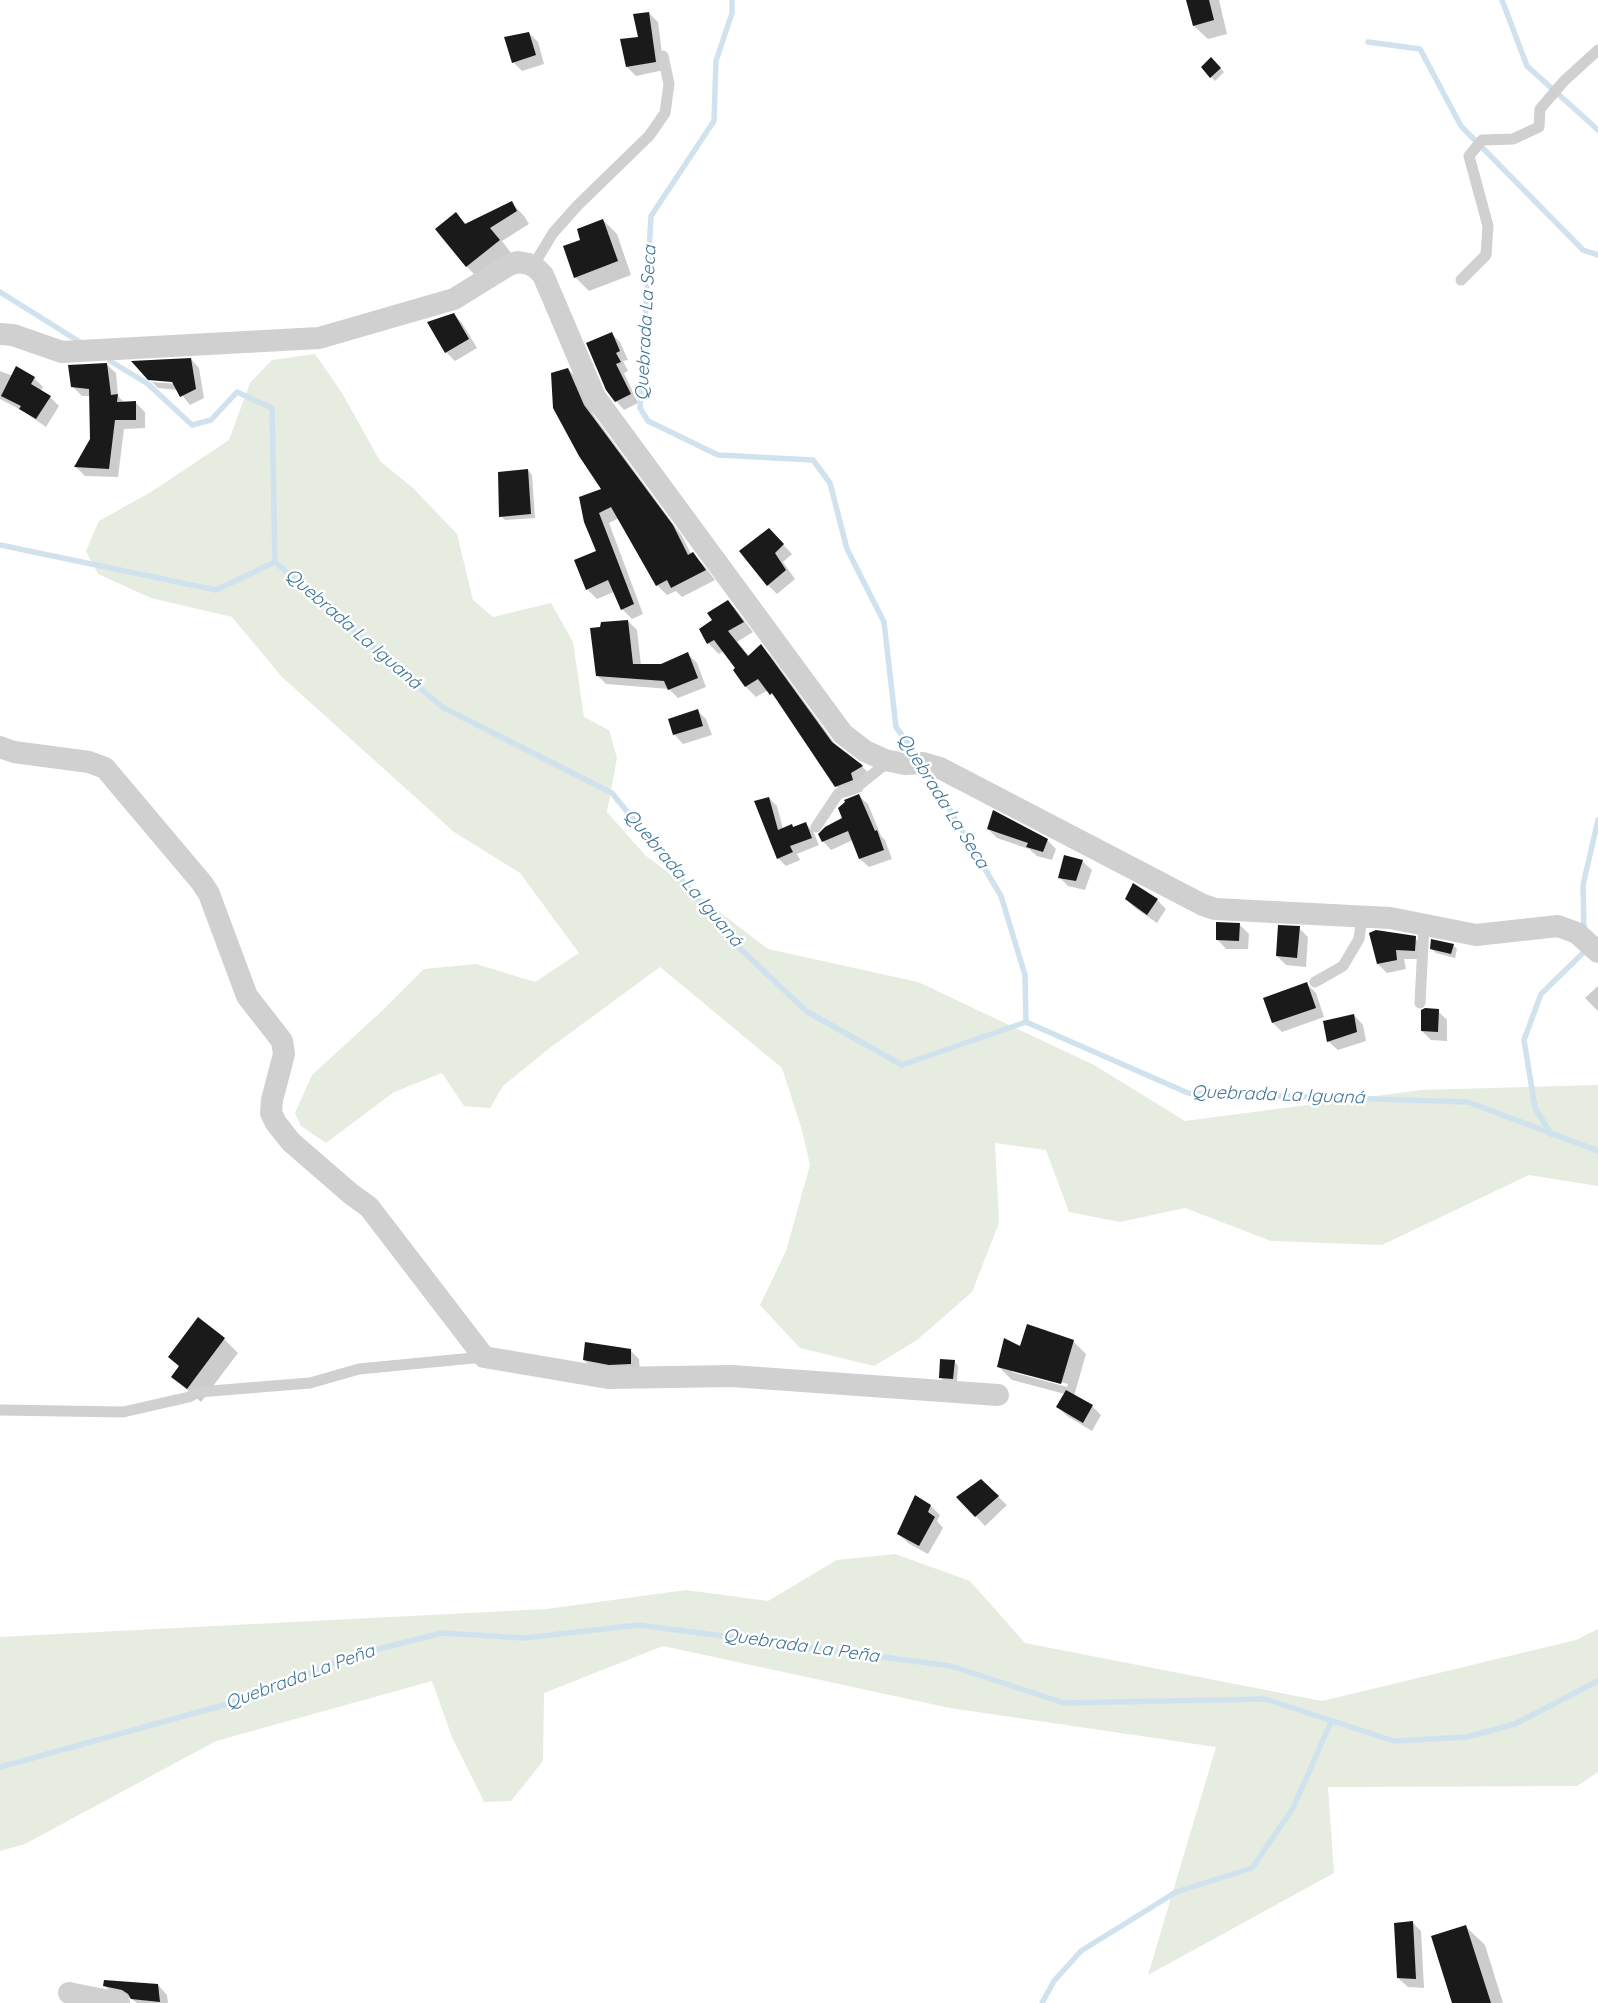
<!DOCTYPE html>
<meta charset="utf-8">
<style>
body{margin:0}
canvas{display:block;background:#fff}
</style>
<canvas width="1598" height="2003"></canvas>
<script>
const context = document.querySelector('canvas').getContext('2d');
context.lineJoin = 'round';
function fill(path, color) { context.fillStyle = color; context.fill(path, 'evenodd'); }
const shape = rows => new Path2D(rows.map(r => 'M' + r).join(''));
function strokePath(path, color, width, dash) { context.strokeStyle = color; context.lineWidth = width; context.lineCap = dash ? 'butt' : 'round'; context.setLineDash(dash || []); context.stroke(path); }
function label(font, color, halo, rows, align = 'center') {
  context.font = font + ' Quicksand,sans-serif'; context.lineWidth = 5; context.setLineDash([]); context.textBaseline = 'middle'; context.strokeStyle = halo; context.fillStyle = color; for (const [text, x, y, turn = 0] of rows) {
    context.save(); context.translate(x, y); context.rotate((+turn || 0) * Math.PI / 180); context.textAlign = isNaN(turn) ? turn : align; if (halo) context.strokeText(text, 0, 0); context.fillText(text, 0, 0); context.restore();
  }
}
fill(shape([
 [315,354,342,393,380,461,413,488,457,534,473,600,493,617,551,603,573,642,584,717,609,730,617,758,607,812,645,855,768,949,918,982,1094,1065,1185,1121,1421,1090,1598,1085,1598,1186,1529,1175,1382,1245,1271,1241,1185,1208,1120,1222,1069,1212,1046,1150,995,1143,999,1223,972,1292,917,1340,874,1366,800,1348,760,1305,786,1251,810,1165,802,1130,782,1068,660,967,547,1050,503,1086,490,1108,464,1106,442,1073,394,1092,326,1143,301,1126,295,1113,312,1075,383,1010,424,969,476,964,535,982,579,953,520,873,454,832,282,677,232,617,151,598,98,574,86,551,99,521,151,492,229,440,250,383,272,360],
 [895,1554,970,1581,1025,1643,1322,1701,1576,1640,1598,1629,1598,1772,1577,1786,1328,1787,1334,1873,1148,1975,1216,1747,950,1708,663,1646,544,1693,543,1761,511,1801,484,1802,452,1737,432,1681,216,1741,25,1844,0,1851,0,1637,547,1609,686,1590,768,1601,837,1560]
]), '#e6ecdf');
fill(shape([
 [1187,0,1219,0,1227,34,1208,39,1194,26],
 [649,13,658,22,664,70,636,76,627,67,621,40,639,38],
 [529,33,538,42,544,64,522,71,513,62],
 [1211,59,1224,72,1215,81,1211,77],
 [512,203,524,216,529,224,502,241,511,253,479,279,466,266,456,214,467,225],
 [603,220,617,234,631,275,589,291,575,277,581,241],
 [453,314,462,323,477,348,455,361,446,352],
 [612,334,620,342,628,360,623,361,628,371,624,373,638,403,624,410,616,401],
 [191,359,199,368,204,398,190,405,178,390,158,388,152,382,178,384],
 [106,364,116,373,118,396,125,403,135,402,145,412,145,428,124,429,118,477,85,476,76,467,92,439,91,396,82,396,73,387],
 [568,369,578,379,594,416,682,536,691,554,703,564,715,580,682,597,676,591,667,595,657,585,619,518,609,523,643,614,632,619,622,609,614,592,597,599,587,589,598,551,585,520,603,490],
 [0,371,13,376,34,378,43,387,41,391,50,397,59,406,46,427,23,411,0,399],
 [528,470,532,475,535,518,505,520,501,516],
 [778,539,792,554,783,562,795,579,777,594,768,585],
 [728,601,738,612,753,632,737,642,749,656,761,646,771,656,838,748,861,765,872,777,860,784,863,791,847,797,836,786,782,705,768,690,756,697,746,687,735,670,737,668,723,651,719,654,708,643,700,630,713,621],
 [628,621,637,630,641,665,661,665,688,654,697,663,706,687,678,698,669,689,606,684,597,675],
 [697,710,706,719,712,735,683,744,674,734],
 [859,796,868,804,881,836,885,840,892,859,869,867,860,859,853,840,831,850,823,841,844,819,846,802],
 [769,798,777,806,783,829,794,828,805,823,813,831,819,845,797,854,800,860,786,866,778,858],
 [988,829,1047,840,1056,849,1052,860,1037,856,1029,849,997,838],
 [1082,861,1092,870,1085,890,1068,886,1059,877],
 [1126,899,1157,900,1166,909,1157,923,1135,908],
 [1240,925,1249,934,1248,949,1226,949,1217,939],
 [1299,928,1308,937,1306,967,1286,965,1277,956],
 [1370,933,1415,938,1424,947,1424,959,1404,959,1406,969,1387,973,1378,964],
 [1453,945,1457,949,1455,958,1436,953,1432,949],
 [1307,984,1316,993,1324,1017,1282,1032,1273,1023],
 [1598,986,1598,1011,1585,998],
 [1438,1011,1447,1020,1447,1041,1431,1040,1422,1031],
 [1354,1015,1363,1025,1366,1041,1338,1050,1328,1041],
 [224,1339,238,1353,201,1402,173,1377,180,1367],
 [1073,1341,1086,1354,1074,1396,1092,1406,1101,1415,1092,1431,1067,1416,1058,1407,1065,1394,1012,1380,999,1367,1021,1348],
 [1012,1370,1068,1384,1067,1387,1012,1372],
 [630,1350,639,1359,640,1373,593,1369,584,1360],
 [954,1361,958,1366,957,1382,944,1381,940,1377],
 [981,1481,1007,1505,985,1526,958,1497],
 [931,1506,940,1515,937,1521,943,1528,928,1554,908,1543,898,1533],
 [1412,1922,1421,1931,1424,1988,1408,1987,1398,1978],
 [1466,1927,1485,1945,1503,2003,1454,2003],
 [158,1985,167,1995,168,2003,137,2003,132,1999,114,1995,105,1986]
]), '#0003');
strokePath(shape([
 [732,0,732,13,716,61,714,121,651,216,640,408,648,421,718,455,813,460,830,483,847,549,884,622,896,727,918,757],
 [1502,0,1527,66,1598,130],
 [1368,42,1420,49,1461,126,1583,250,1598,255],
 [0,292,83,344],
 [110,361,148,384,192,425,211,420,237,392,272,408,275,562],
 [0,545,216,590,275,562,442,707,612,793,729,938,806,1011,902,1065,1026,1022,1188,1093,1468,1102,1598,1151],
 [927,771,1001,896,1025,975,1026,1022],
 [1584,930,1583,885,1598,820],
 [1551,1134,1535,1108,1524,1040,1541,994,1585,951],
 [0,1767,249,1698,350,1656,442,1633,524,1638,639,1625,951,1666,1064,1703,1265,1699,1394,1741,1467,1737,1515,1724,1598,1681],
 [1042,2003,1054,1981,1081,1951,1176,1892,1252,1868,1293,1808,1331,1722]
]), '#cfe2ee', 5.5);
fill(shape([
 [1186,0,1209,0,1214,20,1193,26],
 [649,12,656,62,626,67,620,39,638,37,633,14],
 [529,32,536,55,512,63,504,37],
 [1211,57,1221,68,1210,78,1201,67],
 [512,201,517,211,490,228,500,240,466,267,435,229,456,212,465,224],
 [603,219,618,261,574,278,563,246,580,240,577,229],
 [454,313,469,339,445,353,427,322],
 [612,332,620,351,616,353,621,362,616,364,631,394,615,402,606,390,586,343],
 [191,358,196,389,180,397,172,382,148,380,131,361],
 [107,363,111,395,118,394,117,402,136,401,136,420,115,420,109,469,74,467,90,439,89,389,71,387,68,365],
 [16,366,35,377,31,384,51,396,36,419,19,409,21,406,1,396],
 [568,368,584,405,673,525,688,555,693,552,706,570,671,588,667,580,656,586,611,507,599,513,634,604,621,610,608,580,586,590,574,560,596,551,584,522,579,497,601,489,579,456,553,408,551,373],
 [528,469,531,514,499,517,498,472],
 [769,528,784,544,775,553,786,570,767,586,739,551],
 [728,600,744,622,728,631,748,656,761,644,832,742,861,764,863,766,851,773,853,780,835,787,772,693,770,695,758,679,745,687,733,670,735,668,714,640,707,644,699,629,712,620,707,613],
 [628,620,633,664,661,664,688,652,698,678,668,690,664,681,596,676,590,628,600,627,601,622],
 [698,709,703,726,673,735,668,719],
 [859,794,875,831,877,830,884,850,859,859,848,831,822,842,818,834,825,827,842,818,838,808,845,802,844,800],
 [769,797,778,830,792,824,793,827,806,822,812,838,790,846,793,852,777,859,754,801],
 [993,810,1048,839,1043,852,1026,847,1028,843,987,829],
 [1064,855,1083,860,1076,881,1058,878],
 [1133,883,1158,899,1147,915,1125,899],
 [1216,922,1240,923,1239,941,1216,940],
 [1278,925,1300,926,1297,958,1276,956],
 [1376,930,1416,936,1415,951,1396,950,1397,960,1377,964,1369,933],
 [1431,939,1454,944,1451,954,1430,949],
 [1307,982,1316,1008,1272,1023,1263,998],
 [1425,1008,1439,1009,1438,1032,1421,1031,1421,1010],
 [1354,1014,1357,1032,1327,1042,1323,1021],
 [198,1317,225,1338,187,1389,171,1377,179,1366,168,1357],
 [1027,1324,1074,1340,1061,1384,997,1367,1004,1338,1020,1346],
 [585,1342,631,1349,631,1364,609,1365,583,1360],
 [940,1359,955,1360,953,1379,939,1378],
 [1066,1390,1093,1405,1083,1423,1056,1407],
 [981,1479,999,1496,975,1517,956,1497],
 [915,1495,931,1505,928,1512,935,1517,919,1546,897,1534],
 [1413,1921,1416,1979,1397,1978,1394,1923],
 [1466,1925,1491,2003,1452,2003,1431,1936],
 [104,1980,158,1984,160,2002,131,1999,128,1994,122,1990,103,1986]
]), '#1a1a1a');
strokePath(shape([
 [533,266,553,233,578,205,649,136,665,113,669,84,663,56],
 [1461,280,1486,255,1488,226,1469,156,1482,140,1513,139,1539,127,1540,109,1564,81,1598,50],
 [816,827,838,794,857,787,889,761],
 [1315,982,1343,966,1359,939,1362,917],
 [1420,1003,1424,925],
 [0,1410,123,1412,189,1397,198,1392,310,1383,359,1369,484,1357]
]), '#d0d0d0', 11);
strokePath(shape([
 [0,334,13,335,62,352,319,338,454,299,509,265,518,262,529,264,536,268,543,275,595,397,843,734,865,751,885,760,905,764,923,763,940,768,1203,905,1215,909,1390,918,1476,935,1558,926,1577,933,1598,952],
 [0,747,14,752,89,762,105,768,202,883,209,894,247,996,282,1041,284,1054,272,1100,271,1113,276,1123,291,1142,351,1194,369,1207,484,1357,608,1378,732,1376,998,1395],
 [69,1993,119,2003]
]), '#d0d0d0', 22);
label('italic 18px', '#3f7597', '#fff', [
 ["Quebrada La Seca",646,323,-87],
 ["Quebrada La Iguaná",353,629,41],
 ["Quebrada La Seca",943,801,58],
 ["Quebrada La Iguaná",683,878,50],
 ["Quebrada La Iguaná",1278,1095,2],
 ["Quebrada La Peña",801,1646,8],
 ["Quebrada La Peña",300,1677,-20]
]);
</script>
